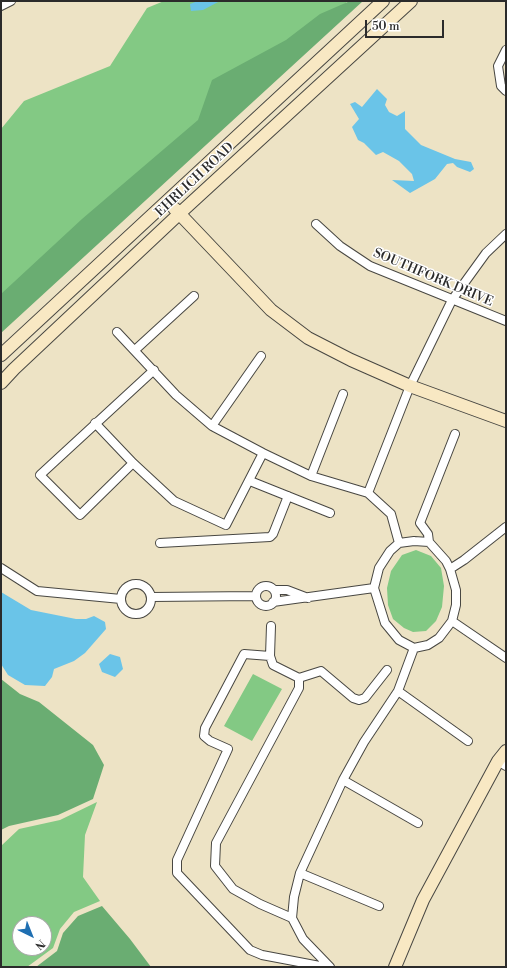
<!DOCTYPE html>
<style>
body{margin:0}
#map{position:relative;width:507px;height:968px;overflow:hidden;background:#ede3c5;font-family:"Libre Bodoni",serif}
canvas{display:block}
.frame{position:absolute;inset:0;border:2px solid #2b2b2b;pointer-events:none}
.north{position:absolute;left:12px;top:916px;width:40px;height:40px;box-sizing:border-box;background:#fff;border:1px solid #aaa;border-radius:50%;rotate:137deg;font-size:11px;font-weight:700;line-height:16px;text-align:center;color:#2b2b2b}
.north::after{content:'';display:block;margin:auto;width:14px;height:18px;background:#1f6fb2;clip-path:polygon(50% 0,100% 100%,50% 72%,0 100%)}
.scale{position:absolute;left:365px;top:20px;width:79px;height:18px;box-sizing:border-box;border:2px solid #2b2b2b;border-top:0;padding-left:5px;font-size:12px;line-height:14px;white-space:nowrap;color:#2b2b2b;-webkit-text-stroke:3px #fff;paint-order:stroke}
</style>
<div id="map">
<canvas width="507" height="968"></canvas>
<div class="frame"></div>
<div class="north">N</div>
<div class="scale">50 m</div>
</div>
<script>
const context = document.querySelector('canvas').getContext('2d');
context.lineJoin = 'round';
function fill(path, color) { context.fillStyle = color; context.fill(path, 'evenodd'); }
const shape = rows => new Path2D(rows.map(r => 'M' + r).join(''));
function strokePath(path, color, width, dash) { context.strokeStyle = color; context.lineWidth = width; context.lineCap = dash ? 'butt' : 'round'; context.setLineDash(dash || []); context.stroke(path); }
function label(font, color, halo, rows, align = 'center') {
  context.font = font + ' "Libre Bodoni",serif'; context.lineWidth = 3; context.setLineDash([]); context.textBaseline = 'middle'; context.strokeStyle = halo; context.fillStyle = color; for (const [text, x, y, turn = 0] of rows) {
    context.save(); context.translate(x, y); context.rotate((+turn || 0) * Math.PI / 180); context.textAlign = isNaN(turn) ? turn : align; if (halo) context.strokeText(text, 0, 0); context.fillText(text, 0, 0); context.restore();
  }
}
fill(shape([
 [164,1,348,1,1,321,1,129,24,101,110,66,147,8],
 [416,550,431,556,441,568,444,586,442,607,436,621,426,631,413,632,404,628,393,619,388,605,387,588,391,571,402,555],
 [253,674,282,689,252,741,224,726],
 [97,802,85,835,83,877,100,901,74,912,60,929,53,948,27,967,1,967,1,846,19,829,60,820],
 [20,924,44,924,44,948,20,948]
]), '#83c984');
fill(shape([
 [350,1,363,1,1,333,1,294,82,219,198,120,212,80,286,40,320,14],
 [1,679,20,694,39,702,93,745,104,765,93,799,58,815,9,826,1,830],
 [102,906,130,939,151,967,36,967,57,951,63,933,78,916]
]), '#6aad72');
fill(shape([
 [198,1,220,1,203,10,191,11,190,4],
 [377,89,387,99,385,105,389,112,397,116,405,111,405,129,421,145,455,159,471,162,474,169,470,172,457,167,453,163,447,164,435,179,410,193,392,180,414,181,412,174,399,161,383,152,376,155,364,143,358,140,352,127,359,119,350,104,355,102,362,107],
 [1,592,31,610,76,619,86,619,94,616,105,622,106,629,85,653,74,661,54,669,52,677,45,686,25,685,8,675,1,664],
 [110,654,120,657,123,669,115,677,102,672,99,664]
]), '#6ac4e8');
const street = shape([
 [1,6,11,1],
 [506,50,498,66,501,86,506,91],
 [316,224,340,246,370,266,506,321],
 [117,332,176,395,212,426,263,453,311,476,368,493,391,514,399,543],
 [135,350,194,296],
 [95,423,133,463,174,501,226,525,263,453],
 [212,426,261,356],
 [133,463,80,515,40,475,154,370],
 [311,476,343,394],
 [250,481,330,513],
 [368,493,410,386,452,300,486,253,506,234],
 [414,541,429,542,446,561,450,569,456,590,456,605,452,621,439,638,428,645,414,648,399,640,385,623,374,588,379,568,390,551,399,543,414,541],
 [429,542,428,534,420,523,455,434],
 [160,543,270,537,273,534,288,496],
 [1,568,37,591,121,599],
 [450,569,464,560,506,527],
 '121 599a15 15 0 1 1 30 0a15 15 0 1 1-30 0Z',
 '256 596a10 10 0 1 1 20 0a10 10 0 1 1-20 0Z',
 [274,590,287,590,308,598],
 [151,597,256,596],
 [273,602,374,588],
 [452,621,506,658],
 [270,656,271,626],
 [299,678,321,671,353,698,359,700,365,698,387,670],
 [398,691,468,741],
 [498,761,506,766],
 [343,780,418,823],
 [300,873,379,906],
 [292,918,260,904,233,889,215,866,216,843,299,688,299,678,273,665,270,656,244,654,205,728,204,736,210,741,228,749,177,860,177,873,250,950,262,955,325,967],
 [330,967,303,939,292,918,294,897,300,873,343,780,364,742,398,691,414,648]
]);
const secondary = shape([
 [174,208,271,310,308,338,351,360,410,386,506,421],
 [1,355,383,1],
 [1,383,14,369,179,214,411,1],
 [395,967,423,900,498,761,506,751]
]);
strokePath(street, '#484742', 10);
strokePath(secondary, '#484742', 14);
strokePath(street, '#fff', 8);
strokePath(secondary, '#f8e8c3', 12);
label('13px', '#2b2b2b', '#fff', [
 ["EHRLICH ROAD",195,180,-43],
 ["SOUTHFORK DRIVE",433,278,23]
]);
</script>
